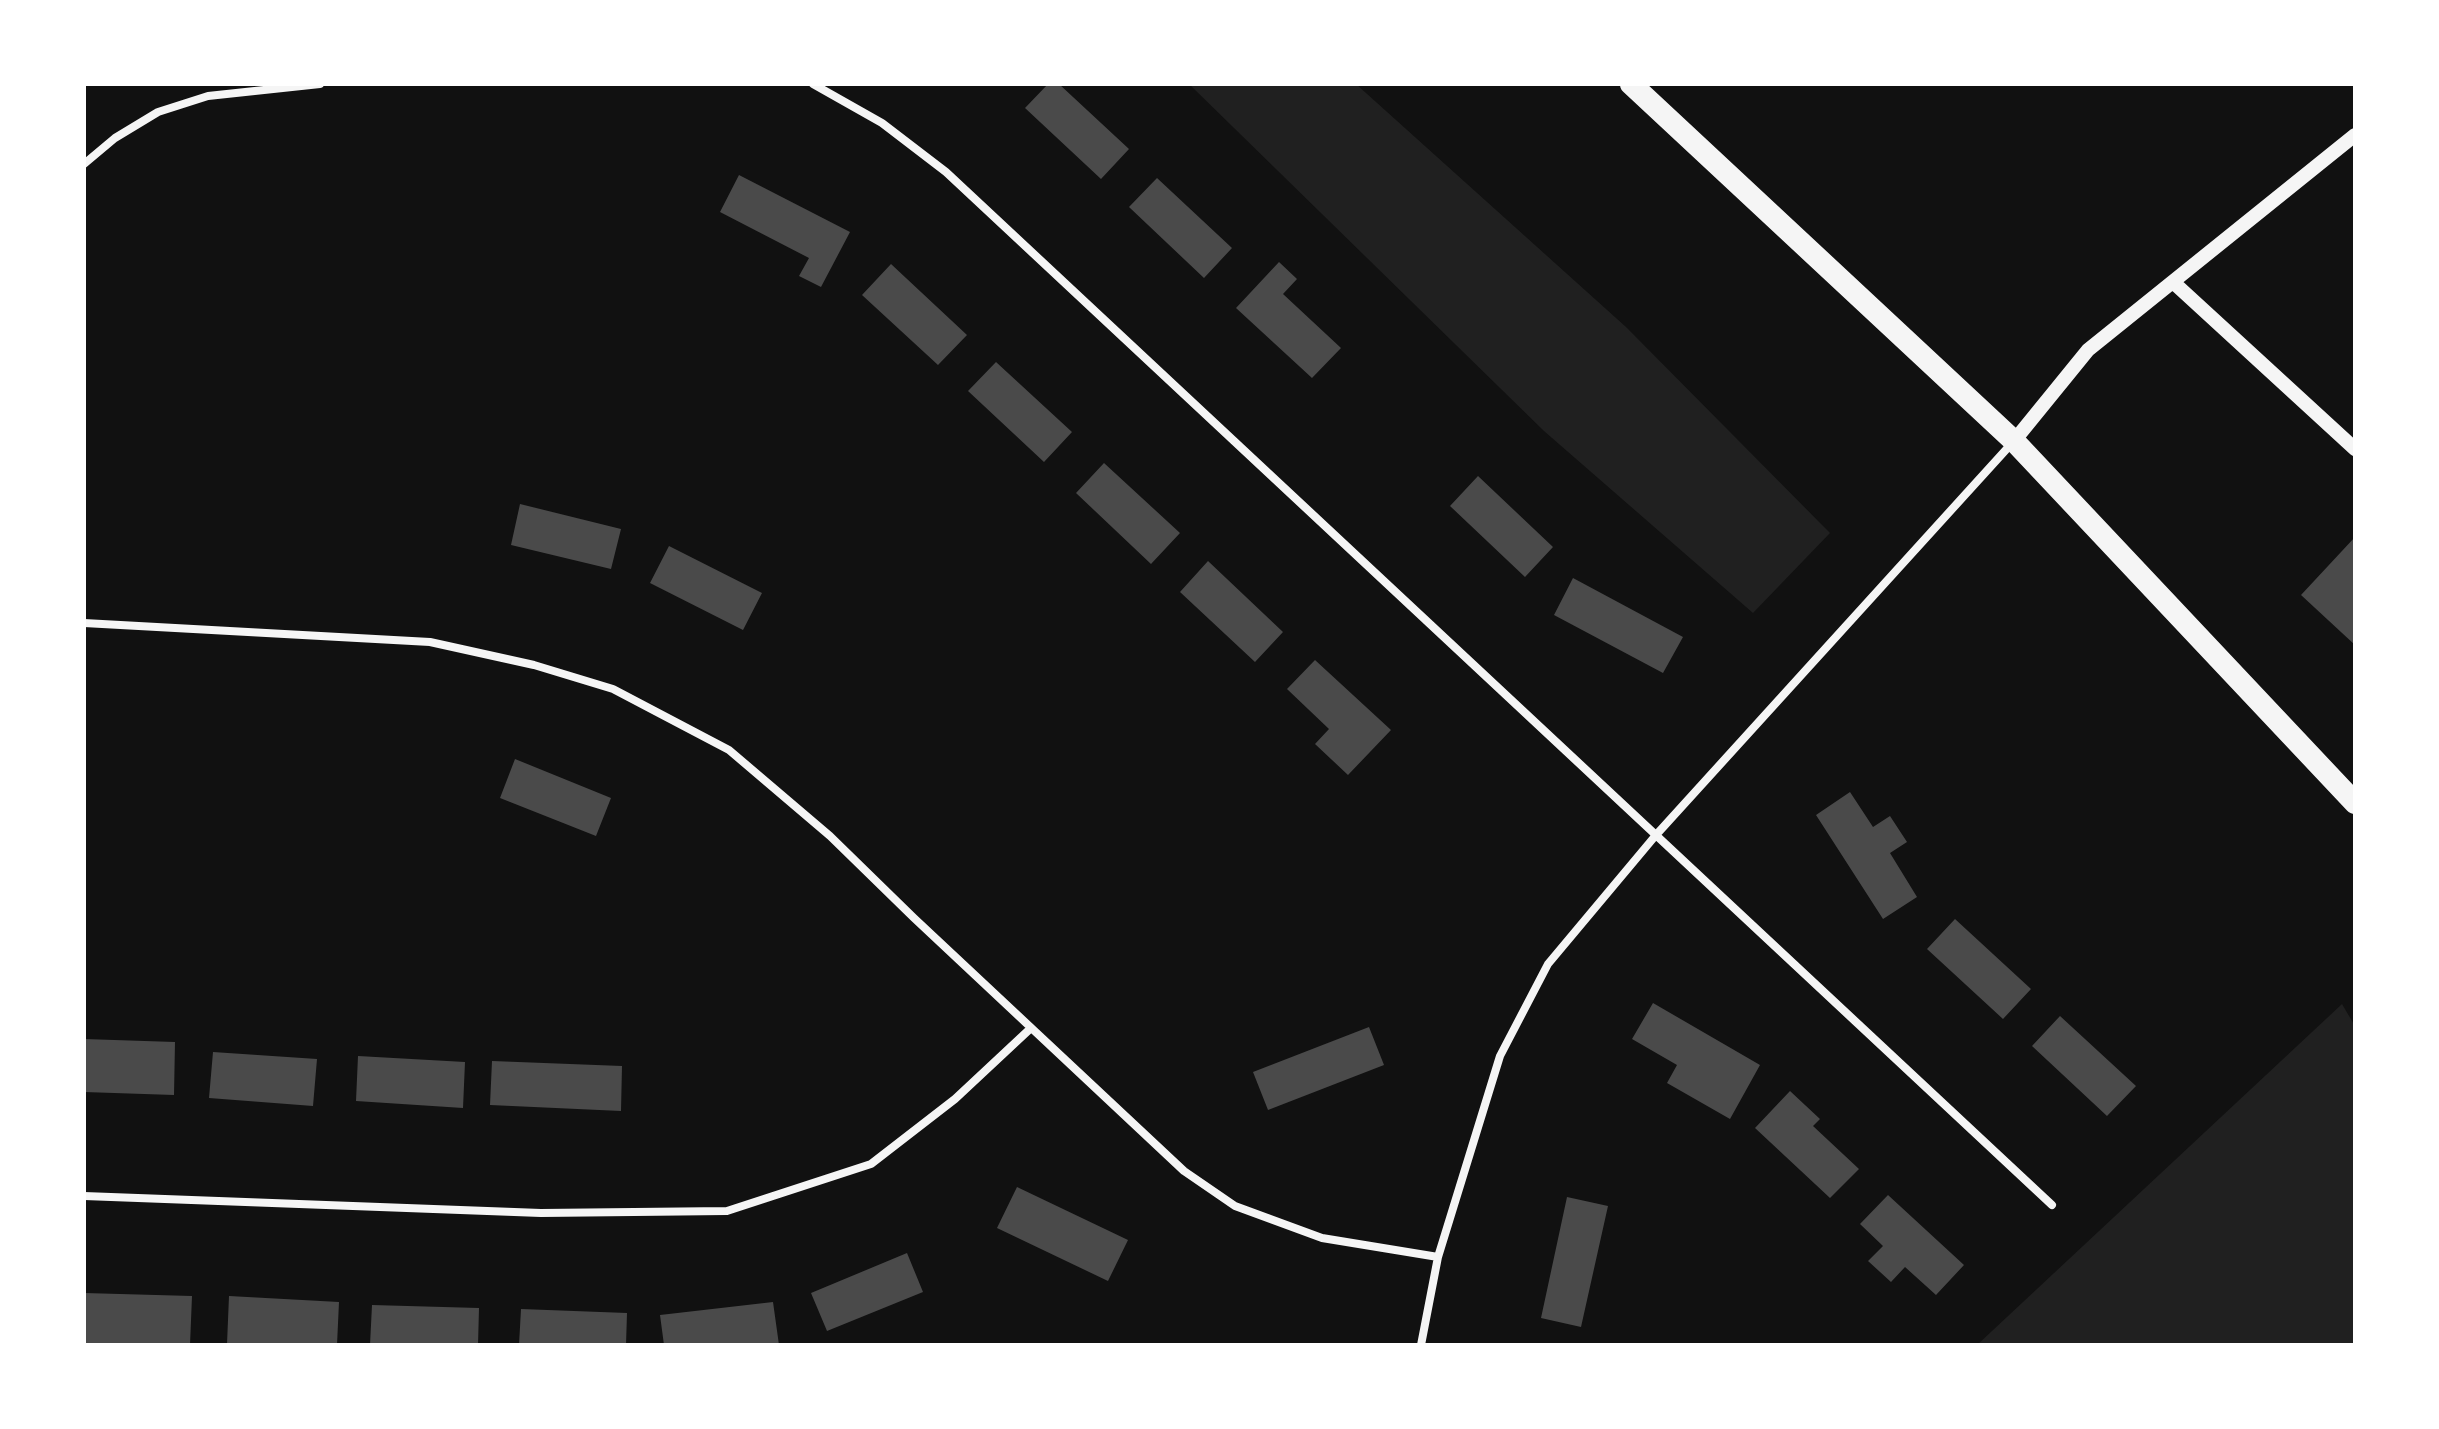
<!DOCTYPE html>
<style>
body{margin:0}
#map{position:relative;width:2439px;height:1429px;overflow:hidden;background:#111;font-family:"Nunito Sans",sans-serif}
canvas{display:block}
.frame{position:absolute;inset:0;border:86px solid #fff;pointer-events:none}
</style>
<div id="map">
<canvas width="2439" height="1429"></canvas>
<div class="frame"></div>
</div>
<script>
const context = document.querySelector('canvas').getContext('2d');
context.lineJoin = 'round';
function fill(path, color) { context.fillStyle = color; context.fill(path, 'evenodd'); }
const shape = rows => new Path2D(rows.map(r => 'M' + r).join(''));
function strokePath(path, color, width, dash) { context.strokeStyle = color; context.lineWidth = width; context.lineCap = dash ? 'butt' : 'round'; context.setLineDash(dash || []); context.stroke(path); }
fill(shape([
 [1189,84,1356,84,1626,327,1830,533,1753,613,1544,431],
 [2342,1004,2355,1026,2355,1345,1977,1345]
]), '#202020');
fill(shape([
 [1048,84,1059,84,1129,149,1101,179,1025,108],
 [739,175,850,232,821,287,799,276,809,258,720,212],
 [1157,178,1232,248,1204,278,1129,207],
 [1279,262,1297,279,1283,294,1341,348,1312,378,1236,308],
 [891,264,967,335,938,365,862,295],
 [996,362,1072,432,1044,462,968,391],
 [1104,463,1180,533,1151,564,1076,493],
 [1478,476,1553,547,1525,577,1450,506],
 [520,504,621,529,611,569,511,545],
 [2355,537,2355,645,2301,595],
 [669,546,762,593,743,630,650,583],
 [1208,561,1283,632,1255,662,1180,592],
 [1573,578,1683,637,1663,673,1554,615],
 [1315,660,1391,730,1348,775,1315,744,1329,729,1287,689],
 [515,759,611,798,596,836,500,798],
 [1850,792,1873,827,1890,816,1907,842,1890,853,1917,897,1883,919,1816,815],
 [1955,919,2031,989,2003,1019,1927,949],
 [1653,1003,1760,1065,1730,1119,1667,1083,1677,1065,1632,1039],
 [2060,1016,2136,1086,2107,1116,2032,1046],
 [1369,1027,1384,1065,1268,1110,1253,1072],
 [84,1039,175,1042,174,1095,84,1092],
 [213,1052,317,1059,313,1106,209,1098],
 [358,1056,465,1062,463,1108,356,1101],
 [492,1061,622,1066,621,1111,490,1105],
 [1790,1091,1820,1119,1813,1126,1859,1169,1830,1198,1755,1128],
 [1017,1187,1128,1240,1108,1281,997,1228],
 [1888,1195,1964,1265,1936,1295,1905,1267,1891,1282,1868,1261,1883,1246,1860,1224],
 [1567,1197,1608,1206,1581,1327,1541,1318],
 [907,1253,923,1292,827,1331,811,1293],
 [84,1293,192,1296,190,1345,84,1345],
 [229,1296,339,1302,337,1345,227,1344],
 [773,1302,779,1345,664,1345,660,1315],
 [372,1305,479,1308,478,1345,370,1345],
 [521,1309,627,1313,626,1345,519,1345]
]), '#4a4a4a');
strokePath(shape([
 [813,84,882,123,946,172,2052,1205],
 [84,164,115,138,158,112,208,96,320,84],
 [84,623,430,642,534,665,613,689,729,750,830,836,914,918,1184,1171,1235,1206,1322,1238,1438,1257],
 [84,1196,541,1213,727,1211,871,1164,955,1099,1031,1028],
 [1421,1345,1438,1257,1500,1056,1548,964,1656,835,2013,442]
]), '#f5f5f5', 8);
strokePath(shape([
 [2173,282,2355,449],
 [2014,441,2088,350,2355,135]
]), '#f5f5f5', 14);
strokePath(shape([
 [1631,84,2014,441,2355,803]
]), '#f5f5f5', 22);
</script>
